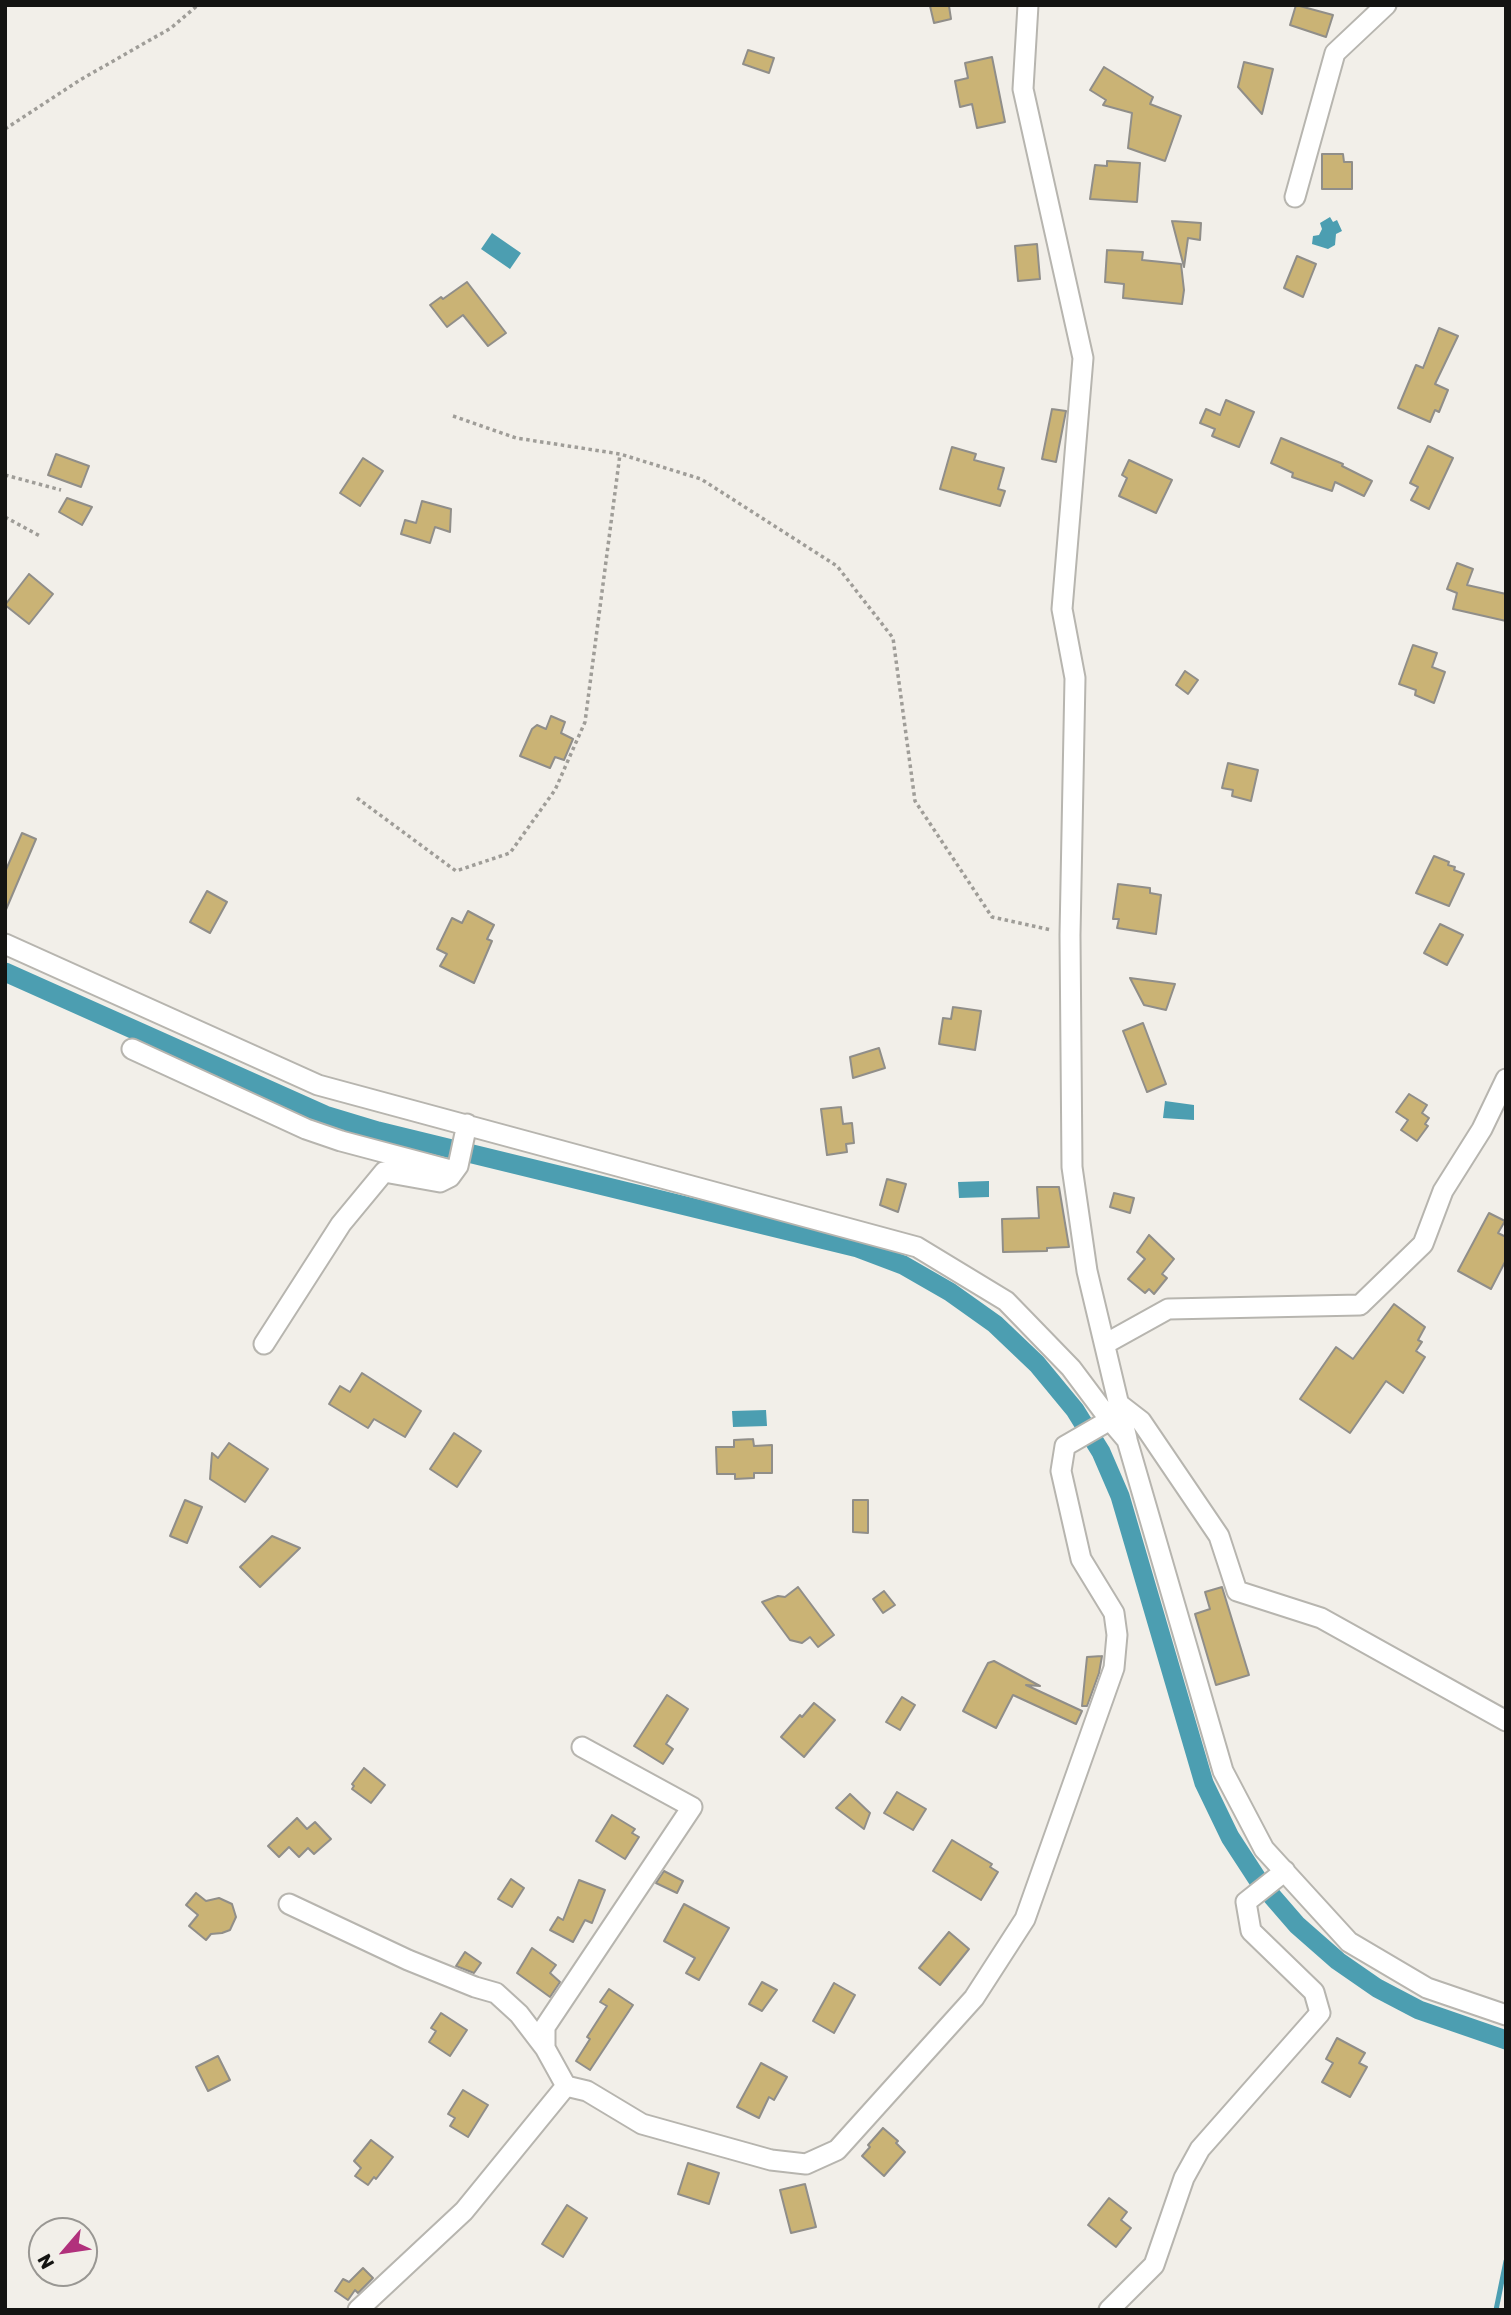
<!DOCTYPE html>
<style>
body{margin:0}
#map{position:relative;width:1511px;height:2315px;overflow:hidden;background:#f2efe9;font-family:Rubik,sans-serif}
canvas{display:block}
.frame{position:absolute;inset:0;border:7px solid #141412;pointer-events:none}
.north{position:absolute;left:28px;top:2217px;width:70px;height:70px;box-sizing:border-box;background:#f2efe9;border:2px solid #999793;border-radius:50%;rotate:241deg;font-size:19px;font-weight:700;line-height:28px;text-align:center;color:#141412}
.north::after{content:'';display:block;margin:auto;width:24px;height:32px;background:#b1317c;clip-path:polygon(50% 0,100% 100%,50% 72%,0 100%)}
</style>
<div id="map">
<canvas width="1511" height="2315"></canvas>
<div class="frame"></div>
<div class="north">N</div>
</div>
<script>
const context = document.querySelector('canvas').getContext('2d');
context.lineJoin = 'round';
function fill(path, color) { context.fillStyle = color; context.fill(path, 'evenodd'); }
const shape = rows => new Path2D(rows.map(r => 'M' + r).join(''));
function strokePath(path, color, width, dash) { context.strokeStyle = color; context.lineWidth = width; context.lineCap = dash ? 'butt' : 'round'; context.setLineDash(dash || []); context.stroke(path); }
fill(shape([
 [1330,217,1333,222,1337,220,1342,231,1336,234,1335,245,1328,249,1312,244,1313,236,1319,235,1322,229,1320,223],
 [492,233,521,253,510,269,481,249],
 [1165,1101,1194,1105,1194,1120,1163,1118],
 [989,1181,989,1197,959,1198,958,1182],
 [766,1410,767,1426,733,1427,732,1411]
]), '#4c9eb1');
strokePath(shape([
 [1496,2310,1506,2261]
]), '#4c9eb1', 5);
strokePath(shape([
 [5,972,325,1115,378,1131,858,1248,903,1265,950,1292,995,1324,1037,1364,1075,1410,1101,1452,1120,1496,1204,1783,1230,1837,1258,1880,1297,1925,1338,1961,1377,1988,1419,2010,1506,2040]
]), '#4c9eb1', 19);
const building = shape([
 [1296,5,1333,15,1326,37,1290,25,1296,5],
 [930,6,949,6,951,19,934,23,930,6],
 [748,50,774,58,769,73,743,64,748,50],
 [992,57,1005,122,977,128,972,104,960,107,955,81,968,78,965,63,992,57],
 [1244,62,1273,69,1262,114,1238,87,1244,62],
 [1104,67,1153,97,1150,104,1181,116,1165,161,1128,148,1132,113,1103,105,1106,100,1090,90,1104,67],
 [1322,154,1343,154,1344,162,1352,162,1352,189,1322,189,1322,154],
 [1107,161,1140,163,1137,202,1090,199,1095,165,1107,166,1107,161],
 [1172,221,1201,223,1200,240,1188,238,1184,267,1172,221],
 [1037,244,1040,279,1018,281,1015,246,1037,244],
 [1107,250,1143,252,1142,260,1181,264,1184,290,1182,304,1123,298,1124,284,1105,282,1107,250],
 [1297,256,1316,264,1303,297,1284,288,1297,256],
 [467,282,506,333,488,346,463,315,447,327,430,305,441,297,443,299,467,282],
 [1439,328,1458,336,1435,384,1448,390,1439,412,1435,410,1430,422,1398,408,1416,365,1423,368,1439,328],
 [1226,400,1254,412,1239,447,1212,436,1215,429,1200,423,1206,409,1220,415,1226,400],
 [1052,409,1066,411,1056,462,1042,459,1052,409],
 [1281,438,1343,464,1342,466,1372,481,1364,496,1335,482,1332,491,1292,477,1293,473,1271,463,1281,438],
 [1428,446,1453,458,1429,509,1411,500,1418,487,1410,483,1428,446],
 [952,447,976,454,974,460,1004,468,998,489,1005,491,1000,506,940,489,952,447],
 [56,454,89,466,81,487,48,475,56,454],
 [363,458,383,471,360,506,340,493,363,458],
 [1129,460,1172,480,1156,513,1119,496,1127,478,1122,475,1129,460],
 [67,498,92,507,82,525,59,512,67,498],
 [422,501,451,509,450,532,435,527,430,543,401,534,405,520,416,523,422,501],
 [1457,563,1473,569,1467,585,1506,594,1506,621,1453,609,1457,593,1447,589,1457,563],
 [29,574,53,594,29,624,5,605,29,574],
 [1413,645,1437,653,1432,667,1445,672,1434,703,1415,695,1416,690,1399,684,1413,645],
 [1185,671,1198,680,1188,694,1176,685,1185,671],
 [551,716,565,722,561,733,573,739,564,760,555,757,550,768,520,756,532,729,537,725,546,729,551,716],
 [1228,763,1258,770,1251,801,1232,796,1233,790,1222,788,1228,763],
 [22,833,36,839,5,912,5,872,22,833],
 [1434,856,1449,862,1448,865,1455,867,1454,870,1464,874,1449,906,1416,893,1434,856],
 [1118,884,1150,888,1150,893,1161,895,1156,934,1117,928,1119,919,1113,919,1118,884],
 [207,891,227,902,210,933,190,922,207,891],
 [468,911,494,925,487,939,492,941,474,983,440,966,447,954,437,949,452,918,462,923,468,911],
 [1440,924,1463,935,1447,965,1424,953,1440,924],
 [1130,978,1175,984,1166,1010,1144,1005,1130,978],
 [953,1007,981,1011,975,1050,939,1044,943,1018,951,1019,953,1007],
 [1143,1023,1166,1084,1147,1092,1123,1031,1143,1023],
 [879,1048,885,1068,853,1078,850,1057,879,1048],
 [1409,1094,1427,1105,1422,1113,1429,1118,1425,1124,1428,1126,1417,1141,1401,1130,1408,1120,1396,1112,1409,1094],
 [841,1107,843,1124,852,1123,854,1143,846,1144,847,1152,827,1155,821,1109,841,1107],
 [887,1179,906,1184,898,1212,880,1205,887,1179],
 [1037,1187,1059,1187,1069,1247,1047,1248,1047,1251,1003,1252,1002,1219,1039,1218,1037,1187],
 [1114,1193,1134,1198,1130,1213,1110,1207,1114,1193],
 [1489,1213,1505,1221,1498,1233,1506,1237,1506,1260,1491,1289,1458,1271,1489,1213],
 [1149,1235,1174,1259,1162,1274,1167,1278,1154,1294,1149,1289,1145,1293,1128,1279,1145,1259,1137,1252,1149,1235],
 [1394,1304,1425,1327,1418,1340,1422,1342,1416,1351,1425,1357,1403,1393,1386,1381,1350,1433,1300,1399,1336,1347,1353,1359,1394,1304],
 [362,1373,421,1411,405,1437,374,1419,368,1428,329,1404,340,1386,350,1392,362,1373],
 [454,1433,481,1451,457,1487,430,1469,454,1433],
 [753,1439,754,1446,772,1445,772,1473,754,1473,754,1478,735,1479,735,1474,717,1474,716,1447,734,1447,734,1440,753,1439],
 [229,1443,268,1469,245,1502,210,1479,212,1453,218,1458,229,1443],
 [185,1500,202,1507,187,1543,170,1536,185,1500],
 [853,1500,868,1500,868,1533,853,1532,853,1500],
 [272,1536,300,1548,260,1587,240,1567,272,1536],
 [798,1587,834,1635,818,1647,810,1637,802,1643,790,1640,762,1602,778,1596,785,1597,798,1587],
 [1222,1587,1249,1675,1216,1685,1195,1614,1210,1609,1205,1592,1222,1587],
 [884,1591,895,1605,883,1613,873,1599,884,1591],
 [1102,1656,1099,1673,1087,1706,1082,1706,1087,1657,1102,1656],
 [994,1661,1040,1686,1026,1685,1082,1711,1076,1724,1013,1695,996,1728,963,1711,988,1663,994,1661],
 [667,1695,688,1709,666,1744,673,1749,663,1764,634,1746,667,1695],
 [902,1697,915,1705,900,1730,886,1722,902,1697],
 [814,1703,835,1720,804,1757,781,1737,800,1715,802,1717,814,1703],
 [364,1768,385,1785,371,1803,352,1789,354,1786,352,1784,364,1768],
 [897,1792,926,1809,913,1830,884,1813,897,1792],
 [850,1794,870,1813,864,1829,836,1808,850,1794],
 [612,1815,635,1829,632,1833,639,1837,625,1859,596,1841,612,1815],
 [297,1818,307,1829,315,1822,331,1839,314,1854,308,1848,299,1857,289,1847,279,1857,268,1846,297,1818],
 [952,1840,992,1864,990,1867,998,1872,981,1900,933,1871,952,1840],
 [664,1871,683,1881,677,1893,656,1883,664,1871],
 [511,1879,524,1888,512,1907,498,1899,511,1879],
 [579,1880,605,1890,592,1923,585,1920,573,1942,550,1930,558,1917,563,1920,579,1880],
 [196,1893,206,1901,219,1898,232,1904,236,1917,230,1930,222,1933,211,1934,206,1940,189,1926,198,1915,186,1905,196,1893],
 [684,1904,729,1928,699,1980,686,1973,695,1958,664,1941,684,1904],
 [949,1932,969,1949,940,1985,919,1968,949,1932],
 [532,1948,556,1965,550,1973,560,1982,550,1997,517,1973,532,1948],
 [465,1952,481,1963,474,1973,456,1966,465,1952],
 [762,1982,777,1990,762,2011,749,2004,762,1982],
 [834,1983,855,1995,834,2033,813,2021,834,1983],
 [609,1989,633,2005,590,2070,576,2061,590,2039,587,2037,607,2006,600,2002,609,1989],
 [441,2013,467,2030,450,2056,429,2042,436,2031,431,2028,441,2013],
 [1337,2038,1365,2053,1359,2063,1367,2067,1350,2097,1322,2082,1333,2063,1326,2059,1337,2038],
 [218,2056,230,2080,208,2091,196,2067,218,2056],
 [761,2063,787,2077,774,2100,769,2097,759,2118,737,2107,761,2063],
 [463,2090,488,2105,468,2137,450,2126,455,2118,448,2114,463,2090],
 [883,2128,898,2141,896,2143,905,2152,884,2176,862,2156,870,2147,868,2145,883,2128],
 [371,2140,393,2157,376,2179,374,2177,368,2185,355,2176,361,2168,354,2161,371,2140],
 [688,2163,719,2173,709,2204,678,2194,688,2163],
 [805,2184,816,2227,791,2233,780,2190,805,2184],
 [1109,2198,1127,2212,1121,2220,1131,2228,1116,2247,1088,2225,1109,2198],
 [567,2205,587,2218,563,2257,542,2244,567,2205],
 [363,2268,373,2278,358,2293,355,2290,348,2300,335,2291,343,2279,349,2282,363,2268]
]);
fill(building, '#cab375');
strokePath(building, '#908e89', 2);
const minor = shape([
 [1028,5,1023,89,1083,358,1062,609,1075,678,1070,935,1072,1167,1087,1271,1127,1439],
 [1295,197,1335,53,1386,5],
 [5,944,318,1085,917,1247,1006,1301,1071,1368,1110,1420,1127,1440,1223,1771,1264,1849,1349,1942,1427,1988,1506,2015],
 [132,1049,306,1129,341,1141,454,1171],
 [264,1344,341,1224,384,1172,440,1182,450,1177,458,1166,467,1124],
 [1105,1344,1168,1309,1360,1305,1423,1244,1443,1191,1482,1129,1506,1079],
 [1119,1404,1141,1421,1219,1536,1237,1591,1321,1618,1506,1721],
 [289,1904,408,1960,475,1987,496,1993,519,2014,545,2048],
 [566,2086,545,2048,545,2027,692,1807,582,1747],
 [358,2310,464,2211,566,2086,587,2091,642,2124,771,2160,806,2164,837,2150,974,1998,1025,1919,1114,1668,1117,1635,1114,1613,1081,1559,1061,1471,1065,1446,1110,1420],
 [1109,2310,1154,2265,1184,2178,1200,2149,1320,2013,1314,1992,1251,1931,1246,1902,1285,1871]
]);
strokePath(minor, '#b7b5af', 23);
strokePath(shape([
 [5,129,80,80,171,28,198,5],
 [453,416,516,438,620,454,701,479,837,566,893,638,915,801,992,917,1051,930],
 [5,475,61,490],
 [5,517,40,536],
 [357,798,456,871,510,853,555,790,585,722,620,454]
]), '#9f9d98', 3.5, [3.5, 3.5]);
strokePath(minor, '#fff', 19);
</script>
